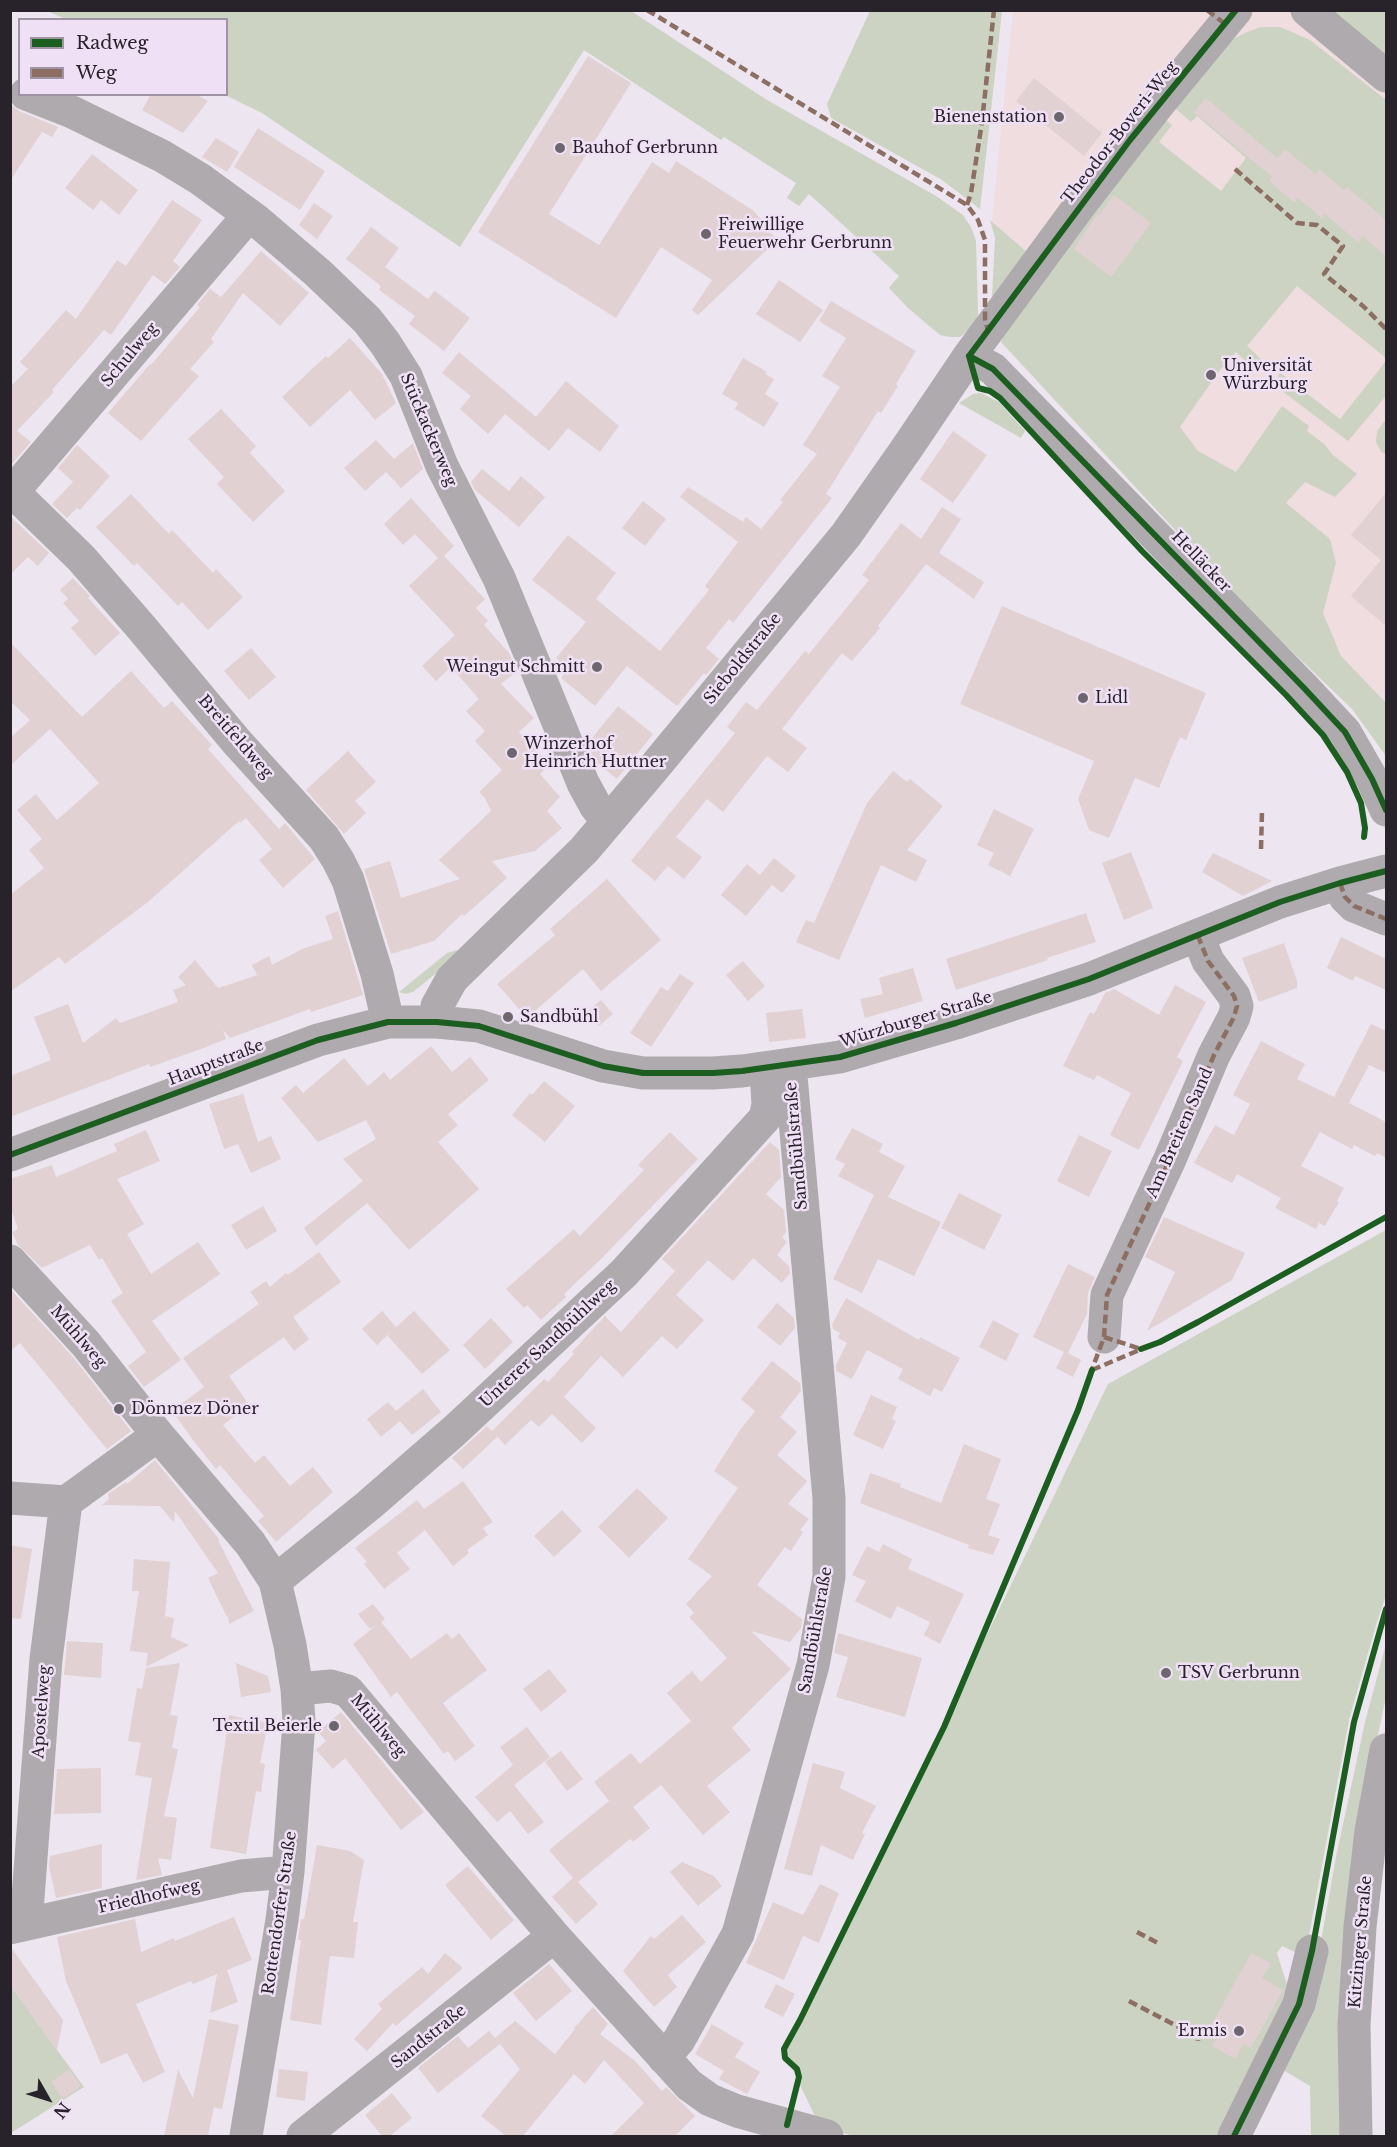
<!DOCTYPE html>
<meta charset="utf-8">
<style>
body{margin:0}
#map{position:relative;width:1397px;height:2147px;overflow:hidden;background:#ede5f0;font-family:"Libre Baskerville",serif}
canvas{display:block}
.frame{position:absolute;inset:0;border:12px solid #28222a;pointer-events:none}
.legend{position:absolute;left:18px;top:18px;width:210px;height:78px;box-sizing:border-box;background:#efe0f5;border:2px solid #9f94a4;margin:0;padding:8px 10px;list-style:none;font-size:18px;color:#28222a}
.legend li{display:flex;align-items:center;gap:12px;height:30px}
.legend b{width:30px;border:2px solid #9f94a4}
.north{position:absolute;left:18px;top:2069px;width:60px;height:60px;-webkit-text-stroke:4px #efe0f5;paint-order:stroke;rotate:129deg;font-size:16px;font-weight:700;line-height:24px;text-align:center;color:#28222a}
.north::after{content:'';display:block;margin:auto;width:21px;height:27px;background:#28222a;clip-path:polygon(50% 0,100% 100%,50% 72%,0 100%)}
</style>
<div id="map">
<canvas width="1397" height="2147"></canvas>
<div class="frame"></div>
<ul class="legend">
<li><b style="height:8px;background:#1b5e20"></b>Radweg</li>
<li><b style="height:8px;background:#8d6e63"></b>Weg</li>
</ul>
<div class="north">N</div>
</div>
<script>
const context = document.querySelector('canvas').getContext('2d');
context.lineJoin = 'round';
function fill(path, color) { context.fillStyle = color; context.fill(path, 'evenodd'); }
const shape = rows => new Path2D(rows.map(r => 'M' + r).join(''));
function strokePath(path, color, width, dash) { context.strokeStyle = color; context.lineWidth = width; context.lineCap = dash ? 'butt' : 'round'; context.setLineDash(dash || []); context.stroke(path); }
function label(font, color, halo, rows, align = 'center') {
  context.font = font + ' "Libre Baskerville",serif'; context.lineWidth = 5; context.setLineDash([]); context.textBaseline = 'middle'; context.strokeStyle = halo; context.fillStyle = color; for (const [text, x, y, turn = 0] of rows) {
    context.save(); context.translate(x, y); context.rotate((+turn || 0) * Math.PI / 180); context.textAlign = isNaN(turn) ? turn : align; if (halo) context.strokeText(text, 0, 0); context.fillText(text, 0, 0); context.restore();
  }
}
fill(shape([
 [1013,11,1386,11,1386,731,1056,277,992,221]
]), '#efdddf');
fill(shape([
 [47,11,631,11,767,100,936,196,963,215,971,227,976,241,978,314,975,325,960,337,950,337,940,335,908,308,889,288,899,276,809,194,799,206,787,198,796,183,724,137,721,140,584,50,460,247,262,113,225,95,226,20,68,20],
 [870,11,1002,11,980,209,942,180,831,118,827,104],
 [1330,11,1386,11,1386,54],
 [1261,27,1280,27,1310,40,1386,100,1386,358,1297,286,1247,346,1267,365,1258,373,1236,352,1220,370,1180,427,1198,451,1236,472,1282,406,1309,426,1307,431,1324,444,1333,455,1357,474,1335,497,1305,482,1286,503,1330,539,1336,563,1323,613,1341,656,1386,703,1386,756,1352,709,1250,611,1001,342,1003,337,1098,205,1165,119,1172,125,1159,142,1221,191,1246,158,1197,116,1191,122,1175,108,1224,48,1235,38,1247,32],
 [990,220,1027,252,994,297,992,296,995,238],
 [1386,361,1386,396,1348,441,1277,387,1279,372,1340,419],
 [981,393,999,402,1025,431,1021,438,959,403,973,394],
 [1386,419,1386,454,1381,452,1376,442,1377,431],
 [457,950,461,953,413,992,406,994,399,992,447,953],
 [1386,1230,1386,1595,1376,1625,1349,1720,1305,1957,1282,1946,1277,1953,1292,2000,1225,2136,854,2136,820,2127,785,2053,1108,1384],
 [1386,1644,1386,1697,1370,1773,1345,2136,1311,2136,1310,2086,1283,2070,1316,1969,1336,1857,1365,1722],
 [10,1985,84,2087,11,2133,10,2133]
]), '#ccd3c2');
fill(shape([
 [588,56,631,83,549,214,599,245,652,162,669,173,676,161,754,211,777,240,698,315,692,310,712,280,661,247,616,318,478,232],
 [1034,78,1102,133,1084,156,1016,101],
 [151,94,196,94,208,101,183,133,142,110],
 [1206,98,1277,158,1285,149,1315,174,1319,169,1344,190,1347,187,1386,220,1386,256,1362,236,1358,242,1325,214,1322,218,1298,198,1294,202,1269,181,1272,177,1265,171,1194,112],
 [10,104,19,111,58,127,52,137,42,132,10,181],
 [258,128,325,171,300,210,234,167],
 [216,138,239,152,227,172,202,157],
 [92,154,138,190,119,215,101,200,93,210,65,188],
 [1114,195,1151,223,1111,277,1074,249,1097,214,1099,215],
 [172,200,202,220,173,261,180,267,165,284,153,275,111,335,104,330,52,390,54,392,17,431,31,442,10,466,10,387,28,369,20,362,66,310,76,319,117,260,126,266],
 [314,203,333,216,317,239,299,225],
 [371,227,399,248,385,267,428,299,435,291,470,318,444,351,409,324,415,316,379,290,381,286,346,259],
 [261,251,309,293,280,326,243,293,211,339,214,342,190,369,199,376,141,441,108,413,150,364,151,365,200,307,197,305,210,289,221,297],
 [779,280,823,310,800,342,756,314],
 [831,301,916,351,896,384,898,386,881,413,878,411,826,494,832,498,733,623,729,619,706,648,719,659,706,675,704,673,677,706,627,666,595,706,561,678,569,668,556,658,586,622,532,580,568,535,616,573,596,599,660,651,709,590,705,586,738,542,680,497,688,487,743,522,746,517,761,529,783,502,780,500,817,454,803,445,840,387,822,376,846,338,819,321],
 [350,338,382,374,396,403,375,420,350,390,310,427,282,397,326,356,328,358],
 [459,352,536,417,566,381,619,426,600,452,568,428,549,451,505,414,488,434,460,409,471,396,442,373],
 [743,358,767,372,765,374,774,379,765,394,779,403,764,427,735,409,738,403,722,394],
 [221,409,256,446,250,453,285,491,253,522,217,484,224,477,188,439],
 [953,431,987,455,953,503,920,479],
 [376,440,394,459,413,443,423,469,401,488,386,472,365,491,344,468],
 [77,445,110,476,80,510,77,508,67,518,52,504,73,482,58,468],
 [482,469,509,491,521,476,545,497,519,527,475,490,471,482],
 [1386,493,1386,626,1351,596,1381,560,1351,535],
 [131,494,169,534,172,530,213,573,216,569,243,597,208,630,182,602,178,606,137,563,134,566,96,527],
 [411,498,454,546,444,556,485,599,476,608,488,621,484,625,509,653,517,671,501,684,534,718,519,732,550,764,540,774,560,797,547,811,562,828,535,851,492,861,507,878,464,916,462,914,434,941,391,954,364,869,390,861,401,898,460,879,439,860,491,811,485,798,479,792,502,770,475,741,485,731,466,711,479,699,451,667,436,681,422,666,455,635,409,586,438,558,415,534,403,545,384,524],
 [643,501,666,519,645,546,622,528],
 [942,507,961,519,939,553,984,582,974,599,926,564,878,626,880,628,852,661,842,653,782,729,807,748,788,772,767,756,723,812,707,799,676,837,702,857,684,879,668,866,655,881,631,861,735,733,727,727,746,702,757,710,805,651,809,654,869,580,862,575,901,523,921,539],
 [10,516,49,553,38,566,28,557,10,575],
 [73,578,90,596,88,598,120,633,95,656,71,628,79,621,63,603,68,599,60,590],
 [1002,606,1206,693,1186,740,1180,737,1159,788,1135,778,1109,838,1089,830,1078,799,1094,761,960,704],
 [10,642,82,717,131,671,164,708,172,701,212,745,208,749,279,829,285,823,315,859,283,888,259,860,272,849,246,818,240,823,239,821,148,902,65,964,59,957,10,992,10,895,44,868,29,850,42,839,17,810,36,794,57,820,99,783,50,729,10,766,10,738,30,720,10,701],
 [251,648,276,677,249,700,224,671],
 [618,706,653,734,617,779,594,760,587,744],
 [348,751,376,782,355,801,366,813,344,834,306,790],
 [893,771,907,782,910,779,943,806,907,850,927,860,916,882,881,865,839,960,796,942,806,920,814,923,867,803],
 [994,809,1034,829,1010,876,988,865,994,853,977,845],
 [1131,852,1153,908,1124,920,1102,863],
 [1213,853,1272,881,1243,896,1202,872],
 [774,858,796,876,782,893,760,875],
 [747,864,772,885,746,916,721,895],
 [607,879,661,940,601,991,583,969,527,1018,497,984,555,935,550,929],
 [338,911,363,995,311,1012,310,1009,230,1038,223,1030,226,1039,201,1049,150,1067,149,1064,10,1117,10,1076,51,1060,34,1017,68,1004,83,1043,116,1018,120,1023,178,1002,173,990,186,985,178,977,195,960,218,988,234,983,257,975,252,965,269,956,272,965,302,949,333,939,325,916],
 [1086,913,1096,942,1047,958,1048,960,956,990,946,959],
 [1341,937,1386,959,1386,990,1355,976,1353,981,1327,968],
 [1284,943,1297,981,1297,988,1259,1002,1242,958],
 [743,961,765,986,748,1001,726,975],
 [913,968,923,1001,865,1018,860,999,883,994,879,978],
 [680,974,694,983,651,1047,630,1033,661,987,668,991],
 [1175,985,1206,1002,1177,1057,1183,1061,1139,1150,1110,1135,1131,1093,1097,1075,1094,1080,1063,1066,1090,1012,1094,1014,1105,993,1114,989,1159,1015],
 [601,1000,613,1014,599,1026,587,1012],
 [802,1009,806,1038,769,1042,766,1013],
 [1371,1024,1386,1031,1386,1073,1369,1065,1349,1103,1386,1122,1386,1158,1377,1153,1375,1156,1354,1145,1352,1149,1320,1132,1301,1166,1344,1188,1337,1201,1339,1202,1325,1226,1319,1223,1316,1229,1275,1208,1281,1198,1237,1174,1232,1183,1194,1163,1215,1125,1234,1135,1250,1104,1233,1095,1261,1041,1305,1064,1297,1079,1334,1097],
 [431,1046,452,1072,470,1057,489,1080,448,1114,458,1125,438,1142,479,1189,409,1250,367,1203,316,1246,304,1228,363,1181,343,1159,376,1139,366,1120,318,1142,281,1098,296,1085,303,1093,344,1058,368,1086,384,1072,390,1080],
 [544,1081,575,1106,545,1142,512,1115,530,1093,532,1095],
 [243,1094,258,1142,271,1136,281,1159,251,1173,238,1144,224,1149,209,1104],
 [852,1128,883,1144,879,1152,905,1166,888,1197,941,1222,914,1276,878,1259,862,1293,833,1279,874,1195,838,1176,845,1164,835,1159],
 [146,1130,160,1161,117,1179,144,1224,127,1234,151,1274,198,1242,220,1274,152,1321,181,1360,144,1387,128,1366,146,1352,111,1301,123,1293,102,1258,99,1260,90,1245,42,1268,18,1245,12,1232,18,1229,10,1206,10,1179,52,1165,56,1177,117,1151,114,1144],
 [670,1132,698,1159,601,1259,564,1294,566,1297,541,1320,527,1305,524,1308,506,1289,574,1229,580,1236,644,1170,638,1165],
 [1079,1135,1112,1151,1089,1197,1057,1181],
 [770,1142,779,1150,781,1177,766,1194,784,1210,786,1232,782,1237,787,1242,777,1255,789,1266,790,1273,782,1283,753,1258,733,1281,708,1260,676,1295,704,1320,677,1349,662,1336,623,1377,601,1356,564,1397,596,1428,582,1443,552,1414,539,1427,531,1420,505,1445,495,1434,497,1437,463,1469,452,1458,487,1426,492,1431,544,1379,548,1382,574,1354,572,1352,605,1316,621,1332,675,1271,662,1259],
 [959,1193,1002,1215,984,1250,941,1228],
 [263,1206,277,1231,246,1250,231,1225],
 [1164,1217,1245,1253,1232,1280,1147,1331,1175,1272,1145,1257],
 [319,1252,341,1282,293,1317,309,1339,294,1351,284,1337,229,1376,249,1405,223,1425,255,1463,264,1455,290,1486,313,1467,333,1492,276,1542,258,1521,264,1516,220,1465,216,1469,193,1440,172,1411,204,1387,183,1358,259,1304,250,1292,266,1281,270,1287,286,1273,288,1275],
 [1068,1264,1095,1277,1088,1293,1087,1314,1068,1353,1081,1360,1073,1377,1056,1368,1064,1352,1033,1337],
 [10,1289,72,1356,131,1431,107,1449,20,1343,10,1351],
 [846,1298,919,1340,920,1337,960,1358,942,1392,934,1388,930,1396,898,1379,903,1369,867,1350,852,1379,836,1371,836,1365,847,1343,838,1338,840,1333,833,1329,832,1325],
 [777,1303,794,1318,795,1328,780,1346,757,1327],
 [382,1311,396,1327,377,1345,362,1329],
 [414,1311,450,1350,422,1374,387,1335],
 [491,1318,513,1342,485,1369,463,1345],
 [993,1320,1019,1334,1006,1361,979,1347],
 [772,1361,800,1383,801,1391,780,1417,797,1432,777,1455,807,1481,788,1504,809,1519,800,1530,803,1532,791,1551,785,1547,757,1585,802,1619,801,1628,790,1642,751,1631,791,1669,732,1728,751,1750,707,1786,730,1812,703,1835,661,1785,633,1807,650,1828,633,1842,630,1839,578,1882,598,1904,576,1924,552,1897,573,1878,549,1850,609,1801,594,1782,631,1753,640,1764,691,1721,667,1693,692,1671,701,1682,727,1658,689,1617,694,1613,686,1604,712,1576,688,1559,738,1488,714,1471,740,1430,755,1411,741,1399],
 [423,1389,441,1412,412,1435,400,1421,381,1437,367,1419,388,1402,396,1411],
 [871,1395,897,1407,892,1419,896,1421,883,1449,853,1435],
 [964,1444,1001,1459,986,1499,1000,1504,988,1535,1000,1539,993,1555,968,1548,969,1545,860,1503,870,1473,901,1484,900,1487,941,1503],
 [155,1460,219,1539,218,1540,254,1611,229,1624,228,1616,227,1617,208,1578,218,1573,175,1511,174,1523,160,1506,102,1505,109,1499,108,1494,126,1482,127,1484],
 [463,1481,493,1522,483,1528,488,1535,467,1550,469,1553,453,1566,425,1530,397,1553,410,1569,384,1589,364,1564,367,1562,355,1548,417,1500,424,1509],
 [637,1488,668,1518,629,1558,598,1527],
 [562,1510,582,1531,554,1557,534,1536],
 [883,1544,912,1559,908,1569,964,1594,940,1644,924,1635,930,1622,897,1606,891,1619,855,1601,866,1581,852,1575,867,1546,879,1552],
 [10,1545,32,1549,21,1619,10,1618],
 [134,1559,170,1562,165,1616,174,1618,171,1637,189,1645,146,1667,148,1653,130,1651,139,1591,132,1591],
 [373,1604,385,1619,381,1622,411,1659,447,1633,452,1639,459,1633,487,1670,443,1703,475,1746,455,1761,448,1751,444,1754,397,1692,391,1697,353,1644,377,1625,370,1629,358,1614],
 [838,1633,922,1658,905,1717,836,1697,848,1657,834,1653],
 [67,1641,103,1643,101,1678,64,1675],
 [180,1663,170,1715,178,1716,172,1748,178,1749,164,1816,177,1818,171,1860,158,1858,162,1875,136,1880,152,1778,135,1775,141,1743,128,1741,137,1688,142,1689,146,1668],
 [236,1663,268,1676,271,1692,241,1697],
 [549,1669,567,1691,541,1712,523,1689],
 [341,1712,424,1812,401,1830,345,1758,333,1769,316,1750,326,1741,318,1732],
 [229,1715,268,1723,260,1763,265,1764,261,1792,256,1791,246,1854,210,1848],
 [527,1727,550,1757,514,1785,544,1822,528,1834,510,1811,497,1822,475,1797,513,1765,500,1747],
 [561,1751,583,1779,567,1791,545,1762],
 [813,1763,845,1772,840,1788,876,1806,862,1833,865,1834,853,1860,821,1845,812,1876,784,1869],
 [101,1768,101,1813,54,1814,57,1769],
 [102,1844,102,1888,56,1898,49,1866,50,1856],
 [317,1845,350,1851,364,1860,353,1922,358,1922,354,1958,330,1956,321,2025,290,2020,301,1940,298,1940,301,1919,304,1919],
 [682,1862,714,1876,722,1886,698,1906,670,1872],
 [468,1866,514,1920,491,1940,445,1885],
 [820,1884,839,1893,819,1943,803,1936,784,1980,746,1963,773,1902,803,1915],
 [682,1915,706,1942,668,1975,677,1987,654,2007,623,1971,651,1936,654,1939],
 [234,1917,252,1960,227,1970,238,2002,210,2013,217,1974,193,1984,191,1981,136,2004,165,2072,143,2083,127,2053,101,2064,66,1981,57,1937,135,1919,141,1952,174,1938,175,1941],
 [10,1946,63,2020,57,2050,10,1985],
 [445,1953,463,1968,396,2026,393,2023,367,2051,354,2039,382,2009,378,2004,422,1967,428,1974],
 [1251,1953,1271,1963,1262,1978,1283,1990,1251,2048,1243,2044,1236,2059,1212,2046,1221,2032,1211,2026],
 [549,1964,572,1991,536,2021,513,1993],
 [776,1984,795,1994,783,2017,764,2007],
 [593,2007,608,2024,600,2034,635,2061,662,2091,666,2087,695,2116,675,2136,611,2136,644,2103,604,2060,585,2084,574,2074,523,2136,506,2136,481,2116,520,2069,495,2038,515,2021,555,2054,575,2029,574,2028],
 [209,2019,239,2025,222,2109,214,2107,208,2136,164,2136,178,2070,193,2098],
 [712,2024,744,2043,735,2057,760,2072,747,2094,719,2079,724,2071,695,2054],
 [489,2031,500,2044,438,2093,418,2068,458,2036,468,2048],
 [69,2069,81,2086,63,2099,51,2082],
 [279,2069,308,2072,305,2101,276,2097],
 [392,2093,412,2118,390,2136,382,2136,365,2115]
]), '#e1d1d3');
strokePath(shape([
 [1307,10,1386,76],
 [26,94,72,112,162,156,200,179,256,220,318,273,367,320,385,343,406,376,442,466,499,578,583,783,595,805,607,821],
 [969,356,993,369,1304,688,1345,732,1372,779,1386,810],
 [13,492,81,558,141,627,236,741,324,838,338,860,348,880,377,974,388,1022],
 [10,495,249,215],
 [1340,883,1345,897,1354,906,1386,919],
 [437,1022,437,1006,452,979,584,850,652,770,846,535,907,448,969,356,1083,201,1157,106,1236,10],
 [10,1155,318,1040,388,1022,437,1022,479,1026,603,1066,643,1073,713,1073,742,1071,840,1057,956,1023,1089,979,1280,902,1340,883,1386,871],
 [10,1261,86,1344,158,1435,250,1543,275,1581,290,1645,297,1689,299,1722,288,1872,282,1920,246,2136],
 [1104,1337,1107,1295,1170,1159,1214,1055,1234,1017,1237,1006,1234,996,1208,961,1198,936],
 [10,1498,66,1502,158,1435],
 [275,1581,369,1505,453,1432,624,1273,765,1118,768,1105,766,1069],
 [297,1689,331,1686,348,1691,554,1936,689,2085,710,2100,737,2111,827,2136],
 [26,1924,46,1659,66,1502],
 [10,1928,241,1876,288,1872],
 [664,2058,679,2040,738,1934,813,1665,829,1577,829,1498,790,1065],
 [303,2136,554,1936],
 [1234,2136,1299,2004,1312,1951],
 [1356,2136,1354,2025,1360,1927,1371,1831,1386,1750]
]), '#afaaad', 33);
strokePath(shape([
 [647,10,967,205,978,220,985,240,985,319,988,331],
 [1207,10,1225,24],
 [1235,169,1297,223,1317,225,1343,246,1324,274,1363,306,1386,329],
 [967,205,971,193,982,122,994,10],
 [1261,849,1262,811],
 [1340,883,1345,897,1354,906,1386,919],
 [1104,1337,1141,1349],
 [1092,1370,1144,1348],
 [1090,1375,1104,1337,1107,1295,1170,1159,1214,1055,1234,1017,1237,1006,1234,996,1208,961,1198,936],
 [1137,1932,1158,1943],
 [1129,2001,1198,2037,1198,2041]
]), '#8d6e63', 4.5, [9, 4.5]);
strokePath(shape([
 [969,356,978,388,990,391,1000,398,1142,551,1286,695,1323,735,1347,772,1361,803,1365,828,1364,837],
 [969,356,993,369,1304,688,1345,732,1372,779,1386,810],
 [969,356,1130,140,1236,10],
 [10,1155,318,1040,388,1022,437,1022,479,1026,603,1066,643,1073,713,1073,742,1071,840,1057,956,1023,1089,979,1280,902,1340,883,1386,871],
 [1141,1349,1160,1342,1198,1322,1386,1217],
 [787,2125,799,2077,797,2069,785,2058,784,2049,800,2020,944,1727,1078,1410,1092,1370],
 [1234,2136,1299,2004,1312,1951,1354,1722,1386,1609]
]), '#1b5e20', 6);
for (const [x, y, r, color] of [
 [1059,117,6,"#6d666f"],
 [560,148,6,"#6d666f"],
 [706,234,6,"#6d666f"],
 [1211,375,6,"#6d666f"],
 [597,667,6,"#6d666f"],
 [1083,698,6,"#6d666f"],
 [512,753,6,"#6d666f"],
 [508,1017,6,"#6d666f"],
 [119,1409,6,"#6d666f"],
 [1166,1673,6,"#6d666f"],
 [334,1726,6,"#6d666f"],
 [1239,2031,6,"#6d666f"]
]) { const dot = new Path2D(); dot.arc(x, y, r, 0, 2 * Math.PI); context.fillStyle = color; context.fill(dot); strokePath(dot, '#efe0f5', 2); }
label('16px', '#28222a', '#efe0f5', [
 ["Bienenstation",1047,117,"right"],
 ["Bauhof Gerbrunn",572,148],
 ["Freiwillige",718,225],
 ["Feuerwehr Gerbrunn",718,243],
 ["Universität",1223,366],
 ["Würzburg",1223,384],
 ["Weingut Schmitt",585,667,"right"],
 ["Lidl",1095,698],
 ["Winzerhof",524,744],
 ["Heinrich Huttner",524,762],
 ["Sandbühl",520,1017],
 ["Dönmez Döner",131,1409],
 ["TSV Gerbrunn",1178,1673],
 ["Textil Beierle",322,1726,"right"],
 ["Ermis",1227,2031,"right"]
], 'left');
label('16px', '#28222a', '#efe0f5', [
 ["Theodor-Boveri-Weg",1120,133,-52],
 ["Schulweg",130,355,-50],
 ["Stückackerweg",428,430,67],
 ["Helläcker",1201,562,46],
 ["Sieboldstraße",743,659,-51],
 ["Breitfeldweg",235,737,49],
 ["Würzburger Straße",916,1020,-17],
 ["Hauptstraße",216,1063,-21],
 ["Am Breiten Sand",1180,1133,-66],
 ["Sandbühlstraße",797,1146,-95],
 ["Mühlweg",78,1337,49],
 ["Unterer Sandbühlweg",548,1344,-43],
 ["Sandbühlstraße",816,1630,-80],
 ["Apostelweg",42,1712,-86],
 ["Mühlweg",378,1726,50],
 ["Friedhofweg",149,1897,-13],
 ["Rottendorfer Straße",280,1913,-82],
 ["Kitzinger Straße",1361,1942,-85],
 ["Sandstraße",429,2037,-39]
]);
</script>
